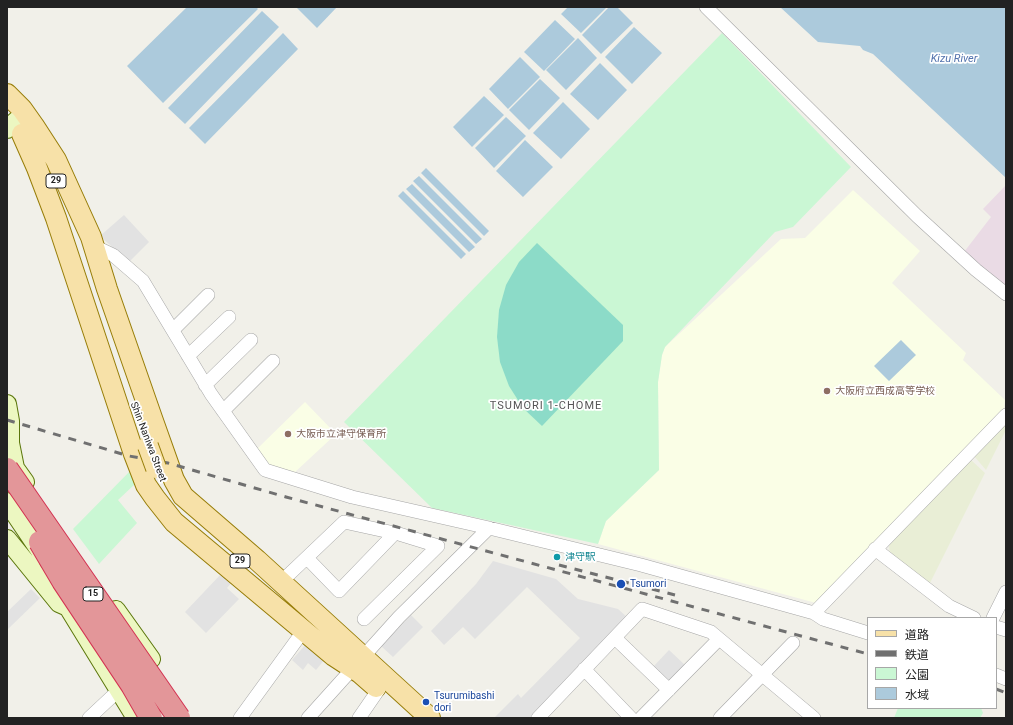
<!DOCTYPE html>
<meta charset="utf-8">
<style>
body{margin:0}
#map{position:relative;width:1013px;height:725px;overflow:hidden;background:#f1f0e9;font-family:Roboto,"Noto Sans JP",sans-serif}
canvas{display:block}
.frame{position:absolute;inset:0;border:8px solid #222;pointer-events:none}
.legend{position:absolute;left:867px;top:617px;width:130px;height:92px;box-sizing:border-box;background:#fff;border:1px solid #a7a7a7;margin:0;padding:5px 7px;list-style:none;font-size:12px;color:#222}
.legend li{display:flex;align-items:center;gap:8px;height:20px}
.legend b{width:20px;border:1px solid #a7a7a7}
</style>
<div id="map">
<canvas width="1013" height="725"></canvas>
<div class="frame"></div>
<ul class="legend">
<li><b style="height:5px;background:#f7e1a8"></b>道路</li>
<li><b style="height:5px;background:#707070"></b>鉄道</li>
<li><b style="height:11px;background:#caf7d4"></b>公園</li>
<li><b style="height:11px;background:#accadc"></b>水域</li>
</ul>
</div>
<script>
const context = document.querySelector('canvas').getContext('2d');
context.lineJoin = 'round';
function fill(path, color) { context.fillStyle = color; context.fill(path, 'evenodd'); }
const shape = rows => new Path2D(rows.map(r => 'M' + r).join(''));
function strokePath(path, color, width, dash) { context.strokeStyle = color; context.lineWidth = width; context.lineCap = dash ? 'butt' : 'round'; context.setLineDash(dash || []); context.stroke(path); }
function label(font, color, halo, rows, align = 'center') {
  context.font = font + ' Roboto,"Noto Sans JP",sans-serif'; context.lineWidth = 3.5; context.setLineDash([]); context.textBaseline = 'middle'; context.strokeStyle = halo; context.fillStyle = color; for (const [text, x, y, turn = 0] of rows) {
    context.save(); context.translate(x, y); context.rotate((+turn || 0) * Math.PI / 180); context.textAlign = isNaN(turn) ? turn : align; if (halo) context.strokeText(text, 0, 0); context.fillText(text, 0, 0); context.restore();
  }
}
fill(shape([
 [1006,185,1006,288,964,252,991,217,983,209]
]), '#eadbe5');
fill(shape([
 [853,190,920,251,892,283,966,353,963,360,1005,400,1004,409,816,603,598,544,606,521,659,470,658,382,662,355,665,347,781,239,805,238],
 [305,402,336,434,294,473,268,466,257,449]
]), '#fafee6');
fill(shape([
 [1006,423,1006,430,986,470,974,456],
 [971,460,985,473,928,587,890,557,889,544]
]), '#e9eed6');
fill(shape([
 [722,33,851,167,793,227,775,232,665,347,662,355,658,382,659,470,606,521,598,544,432,508,344,422],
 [132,469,136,480,135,484,118,500,137,523,99,564,73,529],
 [898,708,981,708,983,713,980,718,894,718]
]), '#caf7d4');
fill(shape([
 [537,243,623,325,623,341,542,426,523,408,509,386,500,362,497,337,499,310,506,285,519,262]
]), '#8cdbc8');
fill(shape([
 [124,215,149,242,129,262,100,236],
 [493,561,556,579,578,599,618,609,628,618,535,718,494,718,518,694,521,698,580,638,527,587,475,639,463,627,444,645,431,631,476,584],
 [222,573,232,582,227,588,239,599,206,633,185,612],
 [31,589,40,598,7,630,7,612],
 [411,615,423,627,393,657,381,646],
 [307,643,325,659,316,670,308,663,303,670,292,660],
 [669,650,685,665,669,682,653,667]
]), '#e2e2e2');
fill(shape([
 [187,7,256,7,258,9,163,103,127,66],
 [296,7,337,7,317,28],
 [568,7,607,7,581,33,561,14],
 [609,7,617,7,633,23,601,54,582,35],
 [780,7,1006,7,1006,178,873,54,863,50,860,46,818,42],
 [262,11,279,27,185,124,168,108],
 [555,20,575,39,544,71,524,52],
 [634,27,662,53,632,84,605,57],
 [283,33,298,49,205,144,189,128],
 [578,38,597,58,566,90,546,70],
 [520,57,540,77,508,109,489,89],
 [600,63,627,90,598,120,570,94],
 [540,79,560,98,529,130,509,110],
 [484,96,504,115,472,147,453,127],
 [563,102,590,129,561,159,533,133],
 [506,117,526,136,494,168,475,148],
 [525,140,553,167,523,197,496,171],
 [426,168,489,231,484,236,421,173],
 [419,176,482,239,476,244,413,181],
 [412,184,475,247,469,252,406,189],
 [403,191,466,254,461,259,398,196],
 [901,340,916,355,889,381,874,366]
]), '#accadc');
const street = shape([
 [706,7,917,216,976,270,1006,294],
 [94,246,113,255,143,281,211,394,265,470,352,497,489,528,641,565,814,613,823,619,868,633],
 [173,330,208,295],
 [188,356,229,317],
 [205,385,251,340],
 [223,411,273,361],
 [875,549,949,606,974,618],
 [307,558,339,591,395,533],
 [281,582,344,522,399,534,438,546,364,619],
 [814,613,1006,415],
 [993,618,1006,592],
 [996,627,1006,630],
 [615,638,669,690],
 [584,669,631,718],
 [996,675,1006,679],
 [89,718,119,690],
 [240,718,304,630],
 [308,718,399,617,489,528],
 [359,718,379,689],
 [538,718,642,609,711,632,814,718],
 [641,718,719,639],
 [720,718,793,643]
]);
const secondary = shape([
 [7,129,25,113],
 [7,404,10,421,10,443,15,468,25,482],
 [7,502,44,557],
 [7,539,59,603,68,607],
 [67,600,68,607,136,718],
 [116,610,151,659]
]);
const primary = shape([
 [7,94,22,109,34,126,38,140],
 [34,126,56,160,91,237,107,289,152,418,174,480,183,496,257,560,430,718],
 [22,134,37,168,56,218,134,454,146,485,155,498,174,522,334,656,360,673,376,687]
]);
strokePath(street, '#a6a6a6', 14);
strokePath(secondary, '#5b760b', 20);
strokePath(primary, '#977d08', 22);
strokePath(street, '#fff', 13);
strokePath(secondary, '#ecf7c1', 18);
strokePath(primary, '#f7e1a8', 20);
strokePath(shape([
 [7,420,129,456,168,463,286,497,868,654],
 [559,565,675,595],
 [996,689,1006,693]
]), '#707070', 3, [8, 8]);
const primaryBridge = shape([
 [148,446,156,468]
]);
const highwayBridge = shape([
 [7,469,179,718],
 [40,542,63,581,132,685,151,718]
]);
strokePath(primaryBridge, '#977d08', 22, []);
strokePath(highwayBridge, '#d33352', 24, []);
strokePath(primaryBridge, '#f7e1a8', 20);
strokePath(highwayBridge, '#e39699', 22);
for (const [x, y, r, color] of [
 [827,391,4,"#8d6e63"],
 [288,434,4,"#8d6e63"],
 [557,557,4,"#0f9aa8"],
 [621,584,5,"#1a4fb4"],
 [426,702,4,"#1a4fb4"]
]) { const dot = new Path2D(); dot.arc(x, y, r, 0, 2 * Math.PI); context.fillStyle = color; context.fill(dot); strokePath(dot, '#fff', 1.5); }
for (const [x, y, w] of [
 [56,181,20],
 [240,561,20],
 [93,594,20]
]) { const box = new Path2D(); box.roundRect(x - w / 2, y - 7, w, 14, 3); context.fillStyle = '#fff'; context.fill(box); strokePath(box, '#222', 1); }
label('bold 9px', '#222', null, [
 ["29",56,181],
 ["29",240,561],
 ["15",93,594]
]);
label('10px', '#785e54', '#fff', [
 ["大阪府立西成高等学校",835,391],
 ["大阪市立津守保育所",296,434]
], 'left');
label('10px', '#222', '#fff', [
 ["Shin Naniwa Street",148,442,69]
]);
label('10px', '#0d838f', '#fff', [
 ["津守駅",565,557]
], 'left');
label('10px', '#164399', '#fff', [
 ["Tsumori",630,584],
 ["Tsurumibashi",434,696],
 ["dori",434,708]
], 'left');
label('italic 11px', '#5272ad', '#fff', [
 ["Kizu River",954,59]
]);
context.letterSpacing = '1px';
label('11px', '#555', '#fff', [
 ["TSUMORI 1-CHOME",546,406]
]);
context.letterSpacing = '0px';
</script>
